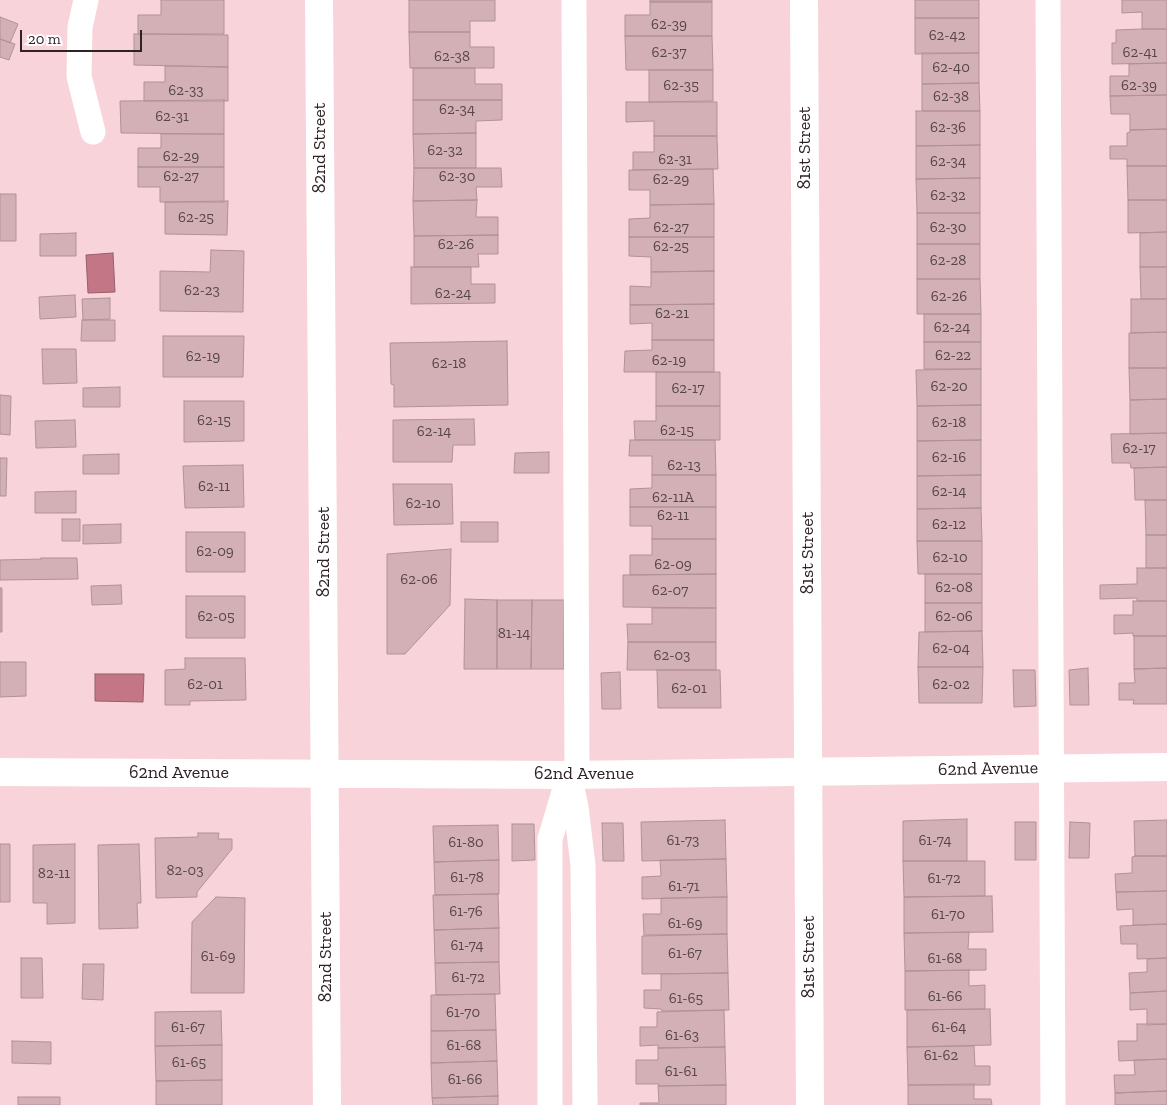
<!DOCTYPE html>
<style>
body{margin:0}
#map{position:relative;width:1167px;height:1105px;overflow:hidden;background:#f8d4da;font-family:"Zilla Slab",serif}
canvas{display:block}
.scale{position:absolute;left:20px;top:30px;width:122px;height:22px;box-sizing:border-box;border:2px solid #2f2224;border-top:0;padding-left:6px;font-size:15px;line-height:18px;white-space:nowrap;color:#2f2224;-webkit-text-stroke:4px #fff;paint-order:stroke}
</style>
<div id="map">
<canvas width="1167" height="1105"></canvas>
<div class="scale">20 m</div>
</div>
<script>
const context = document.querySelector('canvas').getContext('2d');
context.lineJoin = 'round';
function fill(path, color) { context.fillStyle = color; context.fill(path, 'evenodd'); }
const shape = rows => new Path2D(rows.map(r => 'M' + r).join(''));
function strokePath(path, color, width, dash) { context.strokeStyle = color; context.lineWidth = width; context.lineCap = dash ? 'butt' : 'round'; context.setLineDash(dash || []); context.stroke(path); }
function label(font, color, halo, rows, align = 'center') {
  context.font = font + ' "Zilla Slab",serif'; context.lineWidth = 5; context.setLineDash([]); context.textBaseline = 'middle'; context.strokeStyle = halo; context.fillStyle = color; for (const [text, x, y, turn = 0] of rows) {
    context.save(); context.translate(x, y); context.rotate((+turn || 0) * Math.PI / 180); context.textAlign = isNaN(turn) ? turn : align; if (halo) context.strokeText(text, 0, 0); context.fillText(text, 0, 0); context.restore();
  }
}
const water = shape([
 [113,253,115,292,88,293,86,255,113,253],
 [95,674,144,674,143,702,95,701,95,674]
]);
fill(water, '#c37786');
strokePath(water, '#975e69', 1);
const building = shape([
 [161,0,224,0,224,34,138,34,138,15,161,15,161,0],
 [409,0,495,0,495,21,470,21,470,32,409,32,409,0],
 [650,0,712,0,712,2,650,2,650,0],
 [915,0,979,0,979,18,915,18,915,0],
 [1122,0,1167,0,1167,29,1142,29,1142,12,1122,13,1122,0],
 [650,2,712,2,712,36,625,36,625,15,650,15,650,2],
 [0,17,18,24,10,43,0,39,0,17],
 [915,18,979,18,979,53,915,54,915,18],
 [1142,29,1167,29,1167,63,1112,64,1112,43,1116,43,1116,30,1142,29],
 [409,32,470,32,470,47,494,47,494,68,410,68,409,32],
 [134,34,228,35,228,67,134,65,134,34],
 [625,36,712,36,713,70,626,70,625,36],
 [0,39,15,44,9,60,0,57,0,39],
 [922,53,979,53,979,83,922,84,922,53],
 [1167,63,1167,95,1110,96,1110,76,1129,76,1129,64,1167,63],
 [165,66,228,67,228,101,144,101,144,82,165,82,165,66],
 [413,68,475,68,475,84,502,84,502,100,413,100,413,68],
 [649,70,713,70,713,101,649,102,649,70],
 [979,83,980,111,922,111,922,84,979,83],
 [1167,95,1167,129,1130,130,1130,114,1111,114,1110,96,1167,95],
 [224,100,224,134,121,133,120,101,224,100],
 [413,100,502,100,502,120,476,121,476,133,413,134,413,100],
 [626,102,717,102,717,136,654,136,654,121,626,122,626,102],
 [916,111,980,111,980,145,916,146,916,111],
 [1167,129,1167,166,1127,166,1127,159,1110,159,1110,146,1127,146,1127,133,1130,132,1130,130,1167,129],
 [476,133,476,168,414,168,413,134,476,133],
 [161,134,224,134,224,167,138,167,138,148,161,148,161,134],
 [654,136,717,136,718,169,633,170,633,152,654,152,654,136],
 [980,145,980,178,916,179,916,146,980,145],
 [1127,166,1167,166,1167,200,1128,200,1127,166],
 [138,167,224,167,224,202,160,202,160,187,138,187,138,167],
 [414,168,501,168,502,187,476,187,477,200,413,201,414,168],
 [713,169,714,204,650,205,650,190,629,190,629,170,713,169],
 [980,178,980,213,917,213,916,179,980,178],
 [0,194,16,194,16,241,0,241,0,194],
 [477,200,476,217,498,217,498,235,414,236,413,201,477,200],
 [1128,200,1167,200,1167,232,1128,233,1128,200],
 [228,201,227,235,165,234,165,202,228,201],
 [714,204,714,237,629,237,629,219,650,218,650,205,714,204],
 [917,213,980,213,980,244,917,244,917,213],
 [1167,232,1167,267,1140,267,1140,233,1167,232],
 [76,233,76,256,40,256,40,234,76,233],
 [498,235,498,254,478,254,479,267,414,267,414,236,498,235],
 [629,237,714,237,714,271,651,272,651,257,629,256,629,237],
 [917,244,980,244,980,279,917,279,917,244],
 [211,250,244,251,243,312,160,311,160,271,210,272,211,250],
 [411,267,471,267,471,284,495,284,495,303,411,304,411,267],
 [1140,267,1167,267,1167,299,1141,299,1140,267],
 [714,271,714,304,630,305,630,286,651,287,651,272,714,271],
 [917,279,980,279,981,314,917,314,917,279],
 [75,295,76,317,40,319,39,297,75,295],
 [110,298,110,319,83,320,82,299,110,298],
 [1131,299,1167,299,1167,332,1131,333,1131,299],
 [714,304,714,340,652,340,652,323,630,324,630,305,714,304],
 [924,314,981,314,981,342,924,342,924,314],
 [82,320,115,320,115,341,81,341,82,320],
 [1167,332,1167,368,1129,368,1129,333,1167,332],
 [163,336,244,336,243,377,163,377,163,336],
 [652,340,714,340,714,372,624,372,625,351,652,350,652,340],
 [507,341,508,405,394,407,394,385,391,384,390,343,507,341],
 [924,342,981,342,981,369,924,369,924,342],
 [42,349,76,349,77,383,43,384,42,349],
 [1129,368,1167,368,1167,399,1130,400,1129,368],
 [981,369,981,405,917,406,916,370,981,369],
 [656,372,720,372,720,406,656,406,656,372],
 [120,387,120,407,83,407,83,388,120,387],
 [0,395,11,396,10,435,0,434,0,395],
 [1167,399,1167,433,1130,434,1130,400,1167,399],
 [184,401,244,401,244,441,184,442,184,401],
 [981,405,981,440,917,441,917,406,981,405],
 [656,406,720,406,720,440,635,440,634,421,656,421,656,406],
 [474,419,475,445,453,445,452,462,393,462,393,420,474,419],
 [75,420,76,447,36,448,35,421,75,420],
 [1167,433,1167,467,1131,468,1130,463,1112,463,1111,434,1167,433],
 [630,440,715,440,716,475,652,475,652,456,629,456,630,440],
 [981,440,981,475,917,476,917,441,981,440],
 [549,452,549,473,514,473,515,453,549,452],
 [119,454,119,474,83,474,83,455,119,454],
 [0,458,7,458,6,496,0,496,0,458],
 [243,465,244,507,185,508,183,466,243,465],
 [1167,467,1167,500,1135,500,1134,468,1167,467],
 [652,475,716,475,716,507,630,507,630,489,652,488,652,475],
 [981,475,981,508,917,509,917,476,981,475],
 [393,484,452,484,453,524,394,525,393,484],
 [76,491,76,513,35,513,35,492,76,491],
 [1145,500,1167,500,1167,535,1146,535,1145,500],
 [630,507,716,507,716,539,652,539,652,526,630,526,630,507],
 [981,508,982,541,917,541,917,509,981,508],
 [62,519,80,519,80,541,62,541,62,519],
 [461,522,498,522,498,542,461,542,461,522],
 [121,524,121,543,83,544,83,525,121,524],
 [186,532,245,532,245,572,186,572,186,532],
 [1146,535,1167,535,1167,568,1146,568,1146,535],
 [652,539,716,539,716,574,630,575,630,555,652,555,652,539],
 [917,541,982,541,982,574,918,574,917,541],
 [451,549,450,605,405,654,387,654,387,554,451,549],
 [41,558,77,558,78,579,0,580,0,560,42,559,41,558],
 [1137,568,1167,568,1167,601,1137,601,1137,598,1100,599,1100,585,1137,584,1137,568],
 [716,574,716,608,623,607,623,575,716,574],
 [925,574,982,574,982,603,925,603,925,574],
 [121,585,122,604,92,605,91,586,121,585],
 [0,588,2,588,2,632,0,632,0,588],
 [186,596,245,596,245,638,186,638,186,596],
 [465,599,497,600,497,669,464,669,465,599],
 [497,600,532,600,531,669,497,669,497,600],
 [532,600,564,600,564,669,531,669,532,600],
 [1133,601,1167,601,1167,636,1133,636,1133,633,1114,634,1114,615,1133,615,1133,601],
 [925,603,982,603,982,631,925,632,925,603],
 [652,608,716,608,716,642,628,642,627,624,652,624,652,608],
 [982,631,983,667,918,667,919,632,982,631],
 [1134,636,1167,636,1167,668,1134,669,1134,636],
 [628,642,716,642,716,670,627,670,628,642],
 [185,658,245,658,246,700,190,701,190,705,165,705,165,670,185,669,185,658],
 [0,662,26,662,26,696,0,697,0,662],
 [918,667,983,667,982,703,919,703,918,667],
 [1088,668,1089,705,1070,705,1069,670,1088,668],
 [1167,668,1167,704,1133,704,1134,700,1119,700,1119,683,1135,683,1134,669,1167,668],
 [657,670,720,670,721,708,658,708,657,670],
 [1013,670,1035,670,1036,706,1014,707,1013,670],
 [620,672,621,709,602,709,601,673,620,672],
 [967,819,967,861,903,861,903,821,967,819],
 [725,820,726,859,642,861,641,822,725,820],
 [1167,820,1167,856,1135,856,1134,821,1167,820],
 [1015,822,1036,822,1036,860,1015,860,1015,822],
 [1070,822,1090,823,1089,858,1069,858,1070,822],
 [602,823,623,823,624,861,603,861,602,823],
 [512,824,534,824,535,860,512,861,512,824],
 [498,825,499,860,434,862,433,826,498,825],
 [198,833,219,833,218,839,232,839,232,849,197,892,197,897,156,898,155,838,198,837,198,833],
 [0,844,10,844,10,902,0,902,0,844],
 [75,844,75,923,47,924,47,903,33,903,33,845,75,844],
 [139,844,141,903,137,903,138,928,99,929,98,845,139,844],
 [1135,856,1167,856,1167,891,1116,892,1115,874,1132,873,1132,857,1135,856],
 [726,859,727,897,642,899,642,877,661,876,660,860,726,859],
 [499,860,499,894,435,895,434,862,499,860],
 [903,861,985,861,985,896,904,897,903,861],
 [1167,891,1167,924,1133,925,1133,909,1117,910,1116,892,1167,891],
 [498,894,499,928,434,930,433,895,498,894],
 [992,896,993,932,904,933,904,897,992,896],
 [216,897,245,898,244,993,191,993,192,922,216,897],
 [727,897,727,934,644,935,643,914,661,914,661,898,727,897],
 [1167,924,1167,958,1137,959,1137,944,1121,944,1120,926,1167,924],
 [499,928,499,962,435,963,434,930,499,928],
 [969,932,968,949,986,949,986,970,905,971,904,933,969,932],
 [727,934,728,973,642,974,642,936,727,934],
 [21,958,42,958,43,998,21,998,21,958],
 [1167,958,1167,991,1130,993,1129,973,1147,972,1147,959,1167,958],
 [499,962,500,994,436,995,435,963,499,962],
 [83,964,104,964,103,1000,82,999,83,964],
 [969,970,969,986,985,985,985,1009,905,1010,905,971,969,970],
 [728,973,729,1010,662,1011,661,1009,644,1008,644,990,661,990,661,974,728,973],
 [1167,991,1167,1024,1147,1025,1147,1009,1130,1010,1130,993,1167,991],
 [495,994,496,1030,431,1031,431,995,495,994],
 [990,1009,991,1045,907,1047,907,1010,990,1009],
 [724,1010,725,1047,658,1048,658,1045,640,1046,640,1027,657,1027,657,1012,724,1010],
 [221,1011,222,1045,155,1046,155,1012,221,1011],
 [1137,1024,1167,1024,1167,1059,1119,1061,1118,1041,1137,1041,1137,1024],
 [496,1030,497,1061,431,1063,431,1031,496,1030],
 [12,1041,51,1042,51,1064,12,1063,12,1041],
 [222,1045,222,1080,156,1081,155,1046,222,1045],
 [974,1046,975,1066,990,1066,990,1085,908,1085,907,1047,974,1046],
 [725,1047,726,1085,658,1086,659,1084,636,1084,636,1060,658,1060,658,1048,725,1047],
 [1167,1059,1167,1091,1115,1093,1114,1075,1135,1075,1134,1060,1167,1059],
 [497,1061,498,1096,432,1098,431,1063,497,1061],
 [222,1080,222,1105,156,1105,156,1081,222,1080],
 [974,1084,974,1099,991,1099,992,1105,908,1105,908,1085,974,1084],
 [726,1085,726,1105,640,1105,640,1103,659,1103,658,1086,726,1085],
 [1167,1091,1167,1105,1115,1105,1115,1093,1167,1091],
 [498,1096,498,1105,433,1105,432,1098,498,1096],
 [18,1097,60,1097,60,1105,18,1105,18,1097]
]);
fill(building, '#d2b0b6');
strokePath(building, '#b19196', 1);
strokePath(shape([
 [86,0,80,27,79,76,93,132],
 [574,0,577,774],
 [1048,0,1053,1105],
 [570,779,576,807,583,865,585,1105],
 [550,1105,550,839,569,775]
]), '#fff', 25);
strokePath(shape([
 [319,0,327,1105],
 [804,0,810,1105],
 [0,772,569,775,1167,767]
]), '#fff', 28);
label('15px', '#584648', null, [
 ["62-39",669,25],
 ["62-42",947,36],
 ["62-37",669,53],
 ["62-41",1140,53],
 ["62-38",452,57],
 ["62-40",951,68],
 ["62-35",681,86],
 ["62-39",1139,86],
 ["62-33",186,91],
 ["62-38",951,97],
 ["62-34",457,110],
 ["62-31",172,117],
 ["62-36",948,128],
 ["62-32",445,151],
 ["62-29",181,157],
 ["62-31",675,160],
 ["62-34",948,162],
 ["62-27",181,177],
 ["62-30",457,177],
 ["62-29",671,180],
 ["62-32",948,196],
 ["62-25",196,218],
 ["62-27",671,228],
 ["62-30",948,228],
 ["62-26",456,245],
 ["62-25",671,247],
 ["62-28",948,261],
 ["62-23",202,291],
 ["62-24",453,294],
 ["62-26",949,297],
 ["62-21",672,314],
 ["62-24",952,328],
 ["62-22",953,356],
 ["62-19",203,357],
 ["62-19",669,361],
 ["62-18",449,364],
 ["62-20",949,387],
 ["62-17",688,389],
 ["62-15",214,421],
 ["62-18",949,423],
 ["62-15",677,431],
 ["62-14",434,432],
 ["62-17",1139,449],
 ["62-16",949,458],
 ["62-13",684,466],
 ["62-11",214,487],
 ["62-14",949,492],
 ["62-11A",673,498],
 ["62-10",423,504],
 ["62-11",673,516],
 ["62-12",949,525],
 ["62-09",215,552],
 ["62-10",950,558],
 ["62-09",673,565],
 ["62-06",419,580],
 ["62-08",954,588],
 ["62-07",670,591],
 ["62-05",216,617],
 ["62-06",954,617],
 ["81-14",514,634],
 ["62-04",951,649],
 ["62-03",672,656],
 ["62-01",205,685],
 ["62-02",951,685],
 ["62-01",689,689],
 ["61-73",683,841],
 ["61-74",935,841],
 ["61-80",466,843],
 ["82-03",185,871],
 ["82-11",54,874],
 ["61-78",467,878],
 ["61-72",944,879],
 ["61-71",684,887],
 ["61-76",466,912],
 ["61-70",948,915],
 ["61-69",685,924],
 ["61-74",467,946],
 ["61-67",685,954],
 ["61-69",218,957],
 ["61-68",945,959],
 ["61-72",468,978],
 ["61-66",945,997],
 ["61-65",686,999],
 ["61-70",463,1013],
 ["61-67",188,1028],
 ["61-64",949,1028],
 ["61-63",682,1036],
 ["61-68",464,1046],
 ["61-62",941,1056],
 ["61-65",189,1063],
 ["61-61",681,1072],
 ["61-66",465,1080]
]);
label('18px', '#2f2224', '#fff', [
 ["82nd Street",320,148,-90],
 ["81st Street",805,148,-90],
 ["82nd Street",324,552,-90],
 ["81st Street",808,553,-90],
 ["62nd Avenue",988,769,-1],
 ["62nd Avenue",179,773],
 ["62nd Avenue",584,774],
 ["82nd Street",326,957,-90],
 ["81st Street",809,957,-90]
]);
</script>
